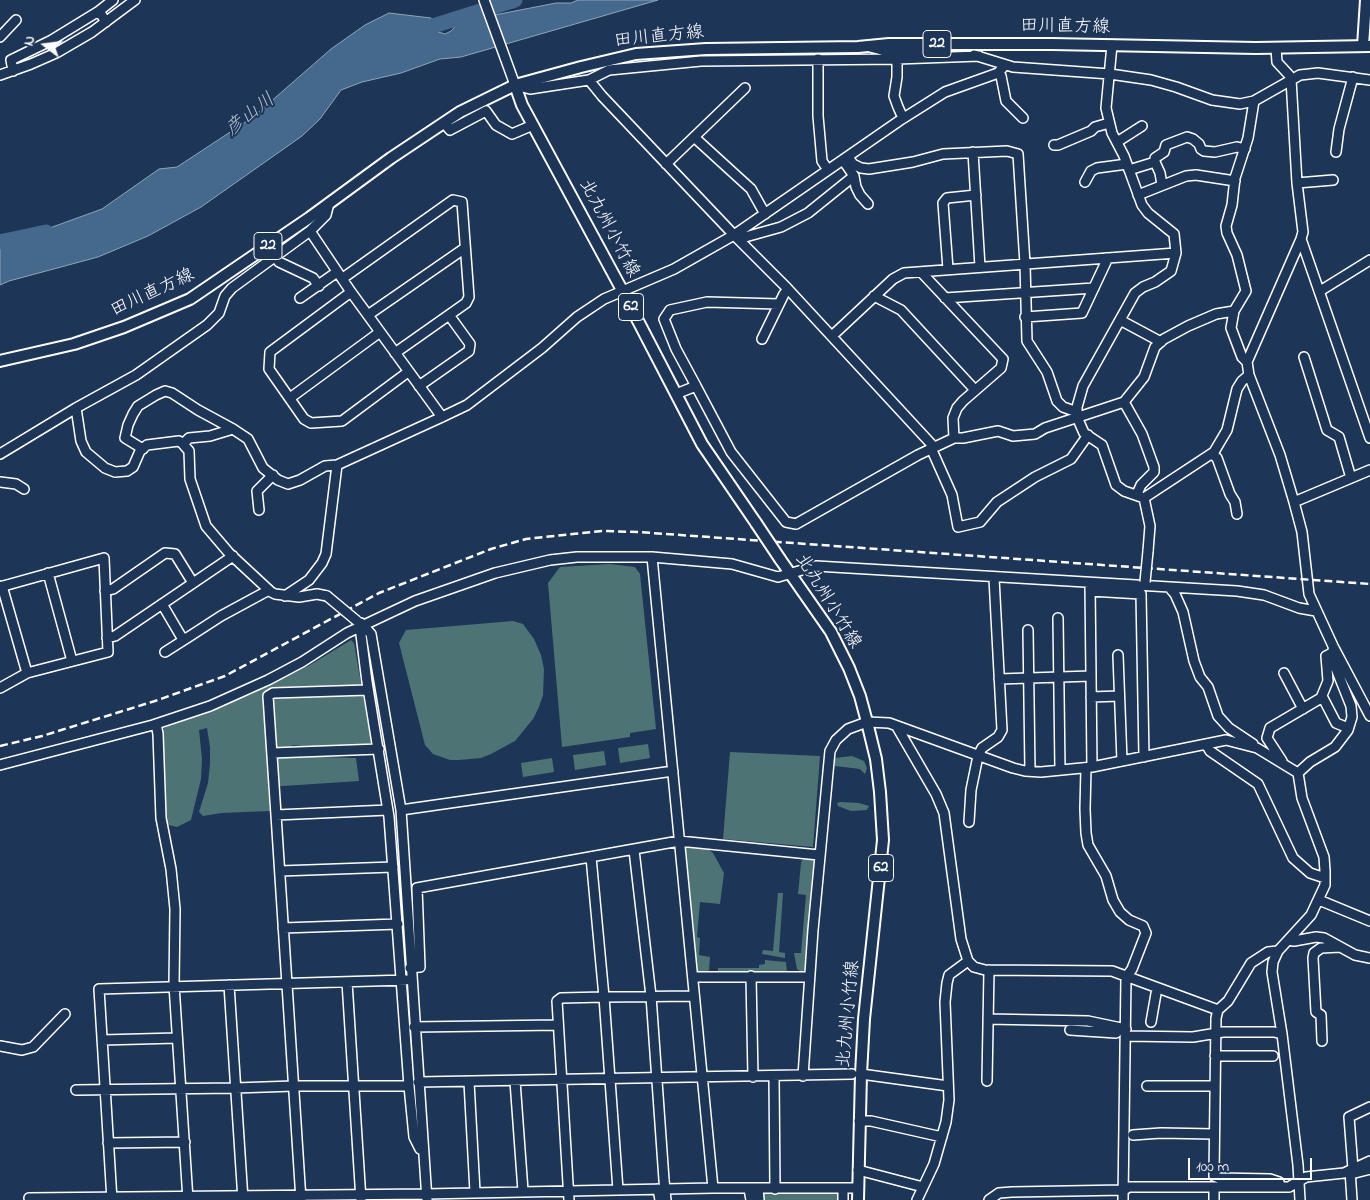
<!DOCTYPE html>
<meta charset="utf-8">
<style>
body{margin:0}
#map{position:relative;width:1370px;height:1200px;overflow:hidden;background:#1d3557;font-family:"Indie Flower",sans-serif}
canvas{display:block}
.north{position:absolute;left:20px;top:20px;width:50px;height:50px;-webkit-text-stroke:4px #1d3557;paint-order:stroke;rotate:285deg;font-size:14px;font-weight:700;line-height:20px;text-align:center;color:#fff}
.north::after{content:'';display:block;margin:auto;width:18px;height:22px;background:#fff;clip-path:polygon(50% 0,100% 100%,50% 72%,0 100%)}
.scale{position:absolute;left:1188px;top:1158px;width:124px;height:22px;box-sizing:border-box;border:2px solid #fff;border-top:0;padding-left:6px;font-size:15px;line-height:18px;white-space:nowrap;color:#fff;-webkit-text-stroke:4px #1d3557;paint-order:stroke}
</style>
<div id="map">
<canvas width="1370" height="1200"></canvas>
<div class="north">N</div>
<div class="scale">100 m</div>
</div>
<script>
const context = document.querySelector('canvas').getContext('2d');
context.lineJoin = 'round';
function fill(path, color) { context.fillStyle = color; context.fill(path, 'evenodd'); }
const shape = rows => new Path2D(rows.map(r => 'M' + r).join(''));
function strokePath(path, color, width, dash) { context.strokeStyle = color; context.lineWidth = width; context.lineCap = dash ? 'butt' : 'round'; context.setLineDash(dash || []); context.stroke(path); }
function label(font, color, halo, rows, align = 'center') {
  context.font = font + ' "Indie Flower","Klee One",sans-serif'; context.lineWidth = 4; context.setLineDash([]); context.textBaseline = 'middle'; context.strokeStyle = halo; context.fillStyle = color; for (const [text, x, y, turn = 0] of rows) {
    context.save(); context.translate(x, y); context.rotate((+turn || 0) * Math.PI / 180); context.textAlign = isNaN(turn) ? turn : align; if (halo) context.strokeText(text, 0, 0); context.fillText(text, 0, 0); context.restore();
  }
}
fill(shape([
 [610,564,635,567,640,574,656,729,630,733,630,737,562,747,548,583,560,567],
 [513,621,523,624,534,639,541,655,544,669,543,695,539,707,533,719,515,741,491,754,481,758,459,760,450,760,433,754,425,745,399,643,406,630],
 [351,640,354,643,372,747,319,748,292,745,290,752,322,757,356,758,359,781,268,787,270,811,221,813,203,816,199,812,208,783,210,764,210,747,207,728,199,730,202,759,201,779,191,820,177,827,164,824,161,733,164,728,254,693,310,665],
 [648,744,650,758,620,763,618,748],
 [604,751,606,765,575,770,573,755],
 [730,752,820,756,813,847,723,839],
 [852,756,864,761,867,768,865,774,860,769,835,766,835,758],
 [552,758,554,772,523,777,521,763],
 [841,802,859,803,869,806,867,810,851,811,838,806,837,803],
 [687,847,709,850,713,853,724,873,720,904,700,902,697,937,700,938,699,955,710,957,709,970,705,974,697,973,684,850],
 [808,857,813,858,815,860,806,969,801,972,797,969,794,953,801,953,806,895,798,894,801,863,802,860],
 [778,893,783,893,779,952,785,953,785,958,762,954,763,950,773,951],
 [765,960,786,962,787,972,722,973,718,971,718,968,759,968,759,965,765,964],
 [763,1194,838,1194,841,1200,762,1200]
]), '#4e7374');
const water = shape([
 [578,0,658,0,461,57,440,59,401,73,362,82,341,90,320,119,302,136,201,207,148,236,98,257,9,281,0,285,0,246,102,209,159,169,177,167,253,117,331,49,365,25,389,13,431,18,435,31,445,34,451,31,459,22,556,3,571,3,578,0]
]);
fill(water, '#45698c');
strokePath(water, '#8fa5ba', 1);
strokePath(shape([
 [414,32,515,0],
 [0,242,46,232]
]), '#45698c', 15);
const minor = shape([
 [484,0,515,85,530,89,589,80,609,70,701,61,897,59,979,56],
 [106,22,99,11,113,0],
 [0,37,16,20],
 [1112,45,1106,108,1112,133,1124,156,1142,205,1148,213,1174,234,1176,253,1171,271,1155,282,1143,287,1135,293,1083,386,1077,407,1077,417,1084,433,1102,445,1116,485,1124,491,1144,498,1150,526,1148,551],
 [870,47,889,52,922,53],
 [1276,48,1277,62,1289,75,1291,79,1297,183,1303,232,1301,239,1247,362,1249,375,1280,455,1294,502,1302,532,1309,594,1333,646,1370,716],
 [974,55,1013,67,1110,74,1151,80,1176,87,1212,100,1240,104,1254,101,1300,75,1318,73,1370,80],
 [818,59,818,116,822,161,828,170],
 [897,59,897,77,894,96,898,107,903,118],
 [13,71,11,60,50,41,99,11],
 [998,73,1001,76,1006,101,1023,118],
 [0,75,31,64,56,53,92,32,135,0],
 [589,80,602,96,734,235,787,288,934,447],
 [444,123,450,130,486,111,496,125,512,134,533,125],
 [694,137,751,189,765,214],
 [1117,142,1142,126],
 [1054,145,1058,145,1091,131,1095,127,1109,123],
 [973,152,980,267],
 [1336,152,1339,129,1353,77],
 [848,157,853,164,861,168,869,169,913,162,943,154,1007,151,1018,154,1025,264,1027,341,1047,372,1057,401,1063,407,1077,412],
 [843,160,854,176,856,187,860,195,868,204],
 [666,164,745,88],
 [1129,170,1155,162],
 [1085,182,1091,171,1097,168,1127,164],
 [1297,183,1333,180],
 [1162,185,1160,173,1155,162,1155,158,1164,152,1166,145,1187,137,1193,139,1199,144,1201,149,1204,151,1215,152,1237,147,1245,149],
 [1138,195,1186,176,1196,175,1235,181],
 [310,231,351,292,442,417],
 [738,239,781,227,808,213,854,176],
 [1301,239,1370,438],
 [275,257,279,262,313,278,319,286],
 [948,269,943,203,947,198,976,195],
 [921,272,1003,359,1001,368,963,401,957,408,953,418,954,438],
 [343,278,453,200,462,202,469,297,466,303,395,353],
 [1320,291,1370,260],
 [351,292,270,352,269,369,304,419,311,423,342,421,408,372],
 [874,296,901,310,975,390],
 [300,298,337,272],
 [945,298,1094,288],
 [368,315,465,248],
 [1025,317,1082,313,1106,262,1106,258],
 [1120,320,1161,342],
 [832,336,893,279,904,273,1176,253],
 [762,339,784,294,788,289],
 [1304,357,1327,430,1339,437,1351,478],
 [1247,362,1242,357,1231,328,1234,311,1246,291,1237,255,1227,233,1226,226,1232,205,1235,178,1248,138,1254,101],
 [419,386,469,351,470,344,449,315],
 [696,386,676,349,664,319,670,310,707,302,779,304],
 [676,394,696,386,731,452,786,522,796,524,918,455,954,438,963,438,998,431,1013,436,1035,434,1045,428,1124,402,1144,377,1155,347,1164,339,1188,326,1216,314,1234,311],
 [290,398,380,332],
 [1124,402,1142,434,1154,467,1154,472,1141,485,1137,494],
 [76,408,81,441,86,452,105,468,115,472,127,471,133,467,140,451,147,445,179,441,183,444,189,451,190,479,206,526,229,553,271,592,275,594,299,597,317,594,327,596],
 [183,444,189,438,210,436,233,429,248,439,263,468,278,480,288,484,300,480,325,466,337,465,442,417,467,405,542,348,577,317,604,299,674,269,734,235,899,121,945,92,998,73,1005,65],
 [931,448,952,495,958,527,980,522,997,502,1035,477,1071,459,1088,435],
 [143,449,125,438,128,425,133,414,138,406,156,395,165,391,172,393,198,410,233,429],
 [0,454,76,408,136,375,207,325,219,313,225,296,232,288,310,231,326,215,329,203],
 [1212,454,1217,458,1230,494,1235,502,1237,514],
 [0,482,16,484,24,489],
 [1144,498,1214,452,1227,430,1237,389,1242,381,1249,375],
 [1294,502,1370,470],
 [259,510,257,491,273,475],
 [652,557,713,1188],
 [48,573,72,661],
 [1090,585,1092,767],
 [2,586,27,673],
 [0,587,104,558,108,652,27,673,0,688],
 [1169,587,1175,594,1183,612,1194,661,1200,677,1208,687,1218,716,1229,728,1253,744],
 [105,591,113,589,165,553,175,554,193,583],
 [1090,591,1141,594,1144,757],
 [285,596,309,580,322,563,326,554,337,465],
 [162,604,182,638,187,638,221,616,269,590],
 [1058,618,1060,770],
 [361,623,371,634,401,810,427,1200],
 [360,627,367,682,389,817,409,1086,414,1137,420,1149],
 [1028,630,1030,771],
 [107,638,115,636,233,556],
 [165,652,187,638],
 [1118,655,1122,761],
 [1284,673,1303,709],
 [999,679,1091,676],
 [1322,696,1336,723,1348,728],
 [1091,697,1119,696],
 [156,724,158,734,161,818,171,869,175,909,174,985,188,1200],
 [897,727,936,794,944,813,961,939,968,961,974,967,985,970,1112,971,1218,1010],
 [1206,744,1210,751,1258,784,1293,858,1310,873,1325,878],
 [272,753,379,749],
 [1282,761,1267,738,1270,728,1321,698,1328,681,1326,656,1334,652],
 [0,765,153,725,210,706,268,680,302,662,347,633,415,601,495,573,550,560,577,557,652,557,732,564,778,577,816,566,1237,591,1264,595,1299,608,1316,611],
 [1086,768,1085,809,1086,833,1088,845,1106,876,1113,900,1120,912,1129,920,1143,926,1146,933,1132,969,1126,977,1123,1200],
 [1298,773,1302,798,1324,857,1325,871,1325,885,1311,915,1278,951,1273,962,1272,972,1282,1034,1298,1165,1300,1200],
 [1298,773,1310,762,1335,747,1348,730,1352,717,1351,706,1335,666,1333,650],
 [401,810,673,771],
 [276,815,268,696,273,693,368,690],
 [969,822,971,790,978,756,982,748,998,737,1002,730,994,578],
 [634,850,651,996,664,1180,666,1200],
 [280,871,393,867],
 [1319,900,1370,921],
 [283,928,398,924],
 [1289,940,1294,941,1316,937,1324,938,1355,955,1370,958],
 [1278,951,1268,952,1251,963,1228,1001,1218,1010,1216,1018,1214,1176,1219,1178,1270,1179,1279,1182,1280,1187],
 [410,968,420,967,417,888,679,841,819,855],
 [751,976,753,1077],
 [693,977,809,977],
 [347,982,361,1200],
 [229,985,243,1200],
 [988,1019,1088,1021,1126,1029],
 [1151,1022,1157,988],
 [414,1027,558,1025],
 [1070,1030,1116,1033,1121,1028],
 [1126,1036,1193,1037,1223,1032,1274,1032,1282,1034],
 [102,1040,177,1038],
 [1322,1041,1321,1015,1316,1012,1313,958,1314,953,1321,948,1340,947],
 [0,1046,22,1050,33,1047,65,1014],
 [1215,1056,1273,1056],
 [861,1074,948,1086],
 [803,1076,813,930,830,751,836,740,848,729,867,722,889,723,1013,768,1025,771,1041,772,1092,767,1226,740,1257,748,1298,773],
 [774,1077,775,1189],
 [515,1081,523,1191],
 [987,1081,989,970],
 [418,1082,852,1074],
 [469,1082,475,1192],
 [1147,1086,1215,1086],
 [76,1090,235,1088,294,1086,409,1086],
 [859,1121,871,1121,942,1137],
 [1133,1135,1161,1133,1214,1134],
 [108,1143,185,1142],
 [1353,1169,1349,1117,1370,1107],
 [858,1170,923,1187],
 [1350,1170,1352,1200],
 [1351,1174,1370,1169],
 [758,1188,759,1200],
 [843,1188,843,1200],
 [1214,1188,1214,1200],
 [658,1189,660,1200],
 [749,1189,751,1200],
 [618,1190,604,997,694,996],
 [29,1198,426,1194,713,1188,858,1188],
 [112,1200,99,989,406,980],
 [301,1200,276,815,388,810],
 [569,1200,557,1001,561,998,604,997,591,857],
 [917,1200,934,1164,946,1122,949,1100,945,1002,947,983,949,975,968,961],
 [989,1200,999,1193,1012,1192,1124,1190,1129,1187,1289,1187,1306,1177,1344,1173,1370,1161]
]);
const major = shape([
 [1363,46,1366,0],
 [515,85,522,105,622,290,702,444,756,523],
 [0,361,74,344,124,327,190,299,309,218,391,158,460,112,515,85,581,67,636,54,706,49,858,47,889,44,1052,44,1256,48,1370,46],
 [780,559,831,632,849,668,860,696,867,722,876,759,880,792,883,840,864,1019,861,1074,858,1200]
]);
strokePath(minor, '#fff', 12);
strokePath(major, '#fff', 14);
strokePath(minor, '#1d3557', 9);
strokePath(major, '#1d3557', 10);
strokePath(shape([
 [0,746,42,736,155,701,225,676,379,593,491,549,526,539,602,531,638,532,1370,584]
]), '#fff', 2.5, [8, 4]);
const minorBridge = shape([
 [1145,582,1148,551],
 [327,596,357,621]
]);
const majorBridge = shape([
 [756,523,780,559]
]);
strokePath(minorBridge, '#fff', 12, []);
strokePath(majorBridge, '#fff', 14, []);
strokePath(minorBridge, '#1d3557', 9);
strokePath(majorBridge, '#1d3557', 10);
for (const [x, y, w] of [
 [937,44,28],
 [268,246,28],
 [631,307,25],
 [881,868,25]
]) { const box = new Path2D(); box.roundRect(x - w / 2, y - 13.5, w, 27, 4); context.fillStyle = '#1d3557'; context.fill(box); strokePath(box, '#fff', 1); }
label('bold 16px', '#fff', null, [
 ["22",937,44],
 ["22",268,246],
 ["62",631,307],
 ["62",881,868]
]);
label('18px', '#fff', '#1d3557', [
 ["田川直方線",1065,28,1],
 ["田川直方線",659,38,-6],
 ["北九州小竹線",608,229,62],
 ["田川直方線",153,294,-25],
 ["北九州小竹線",827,602,58],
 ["北九州小竹線",850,1014,-85]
]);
label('italic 19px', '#b5c3d1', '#1d3557', [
 ["彦山川",251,116,-38]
]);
</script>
